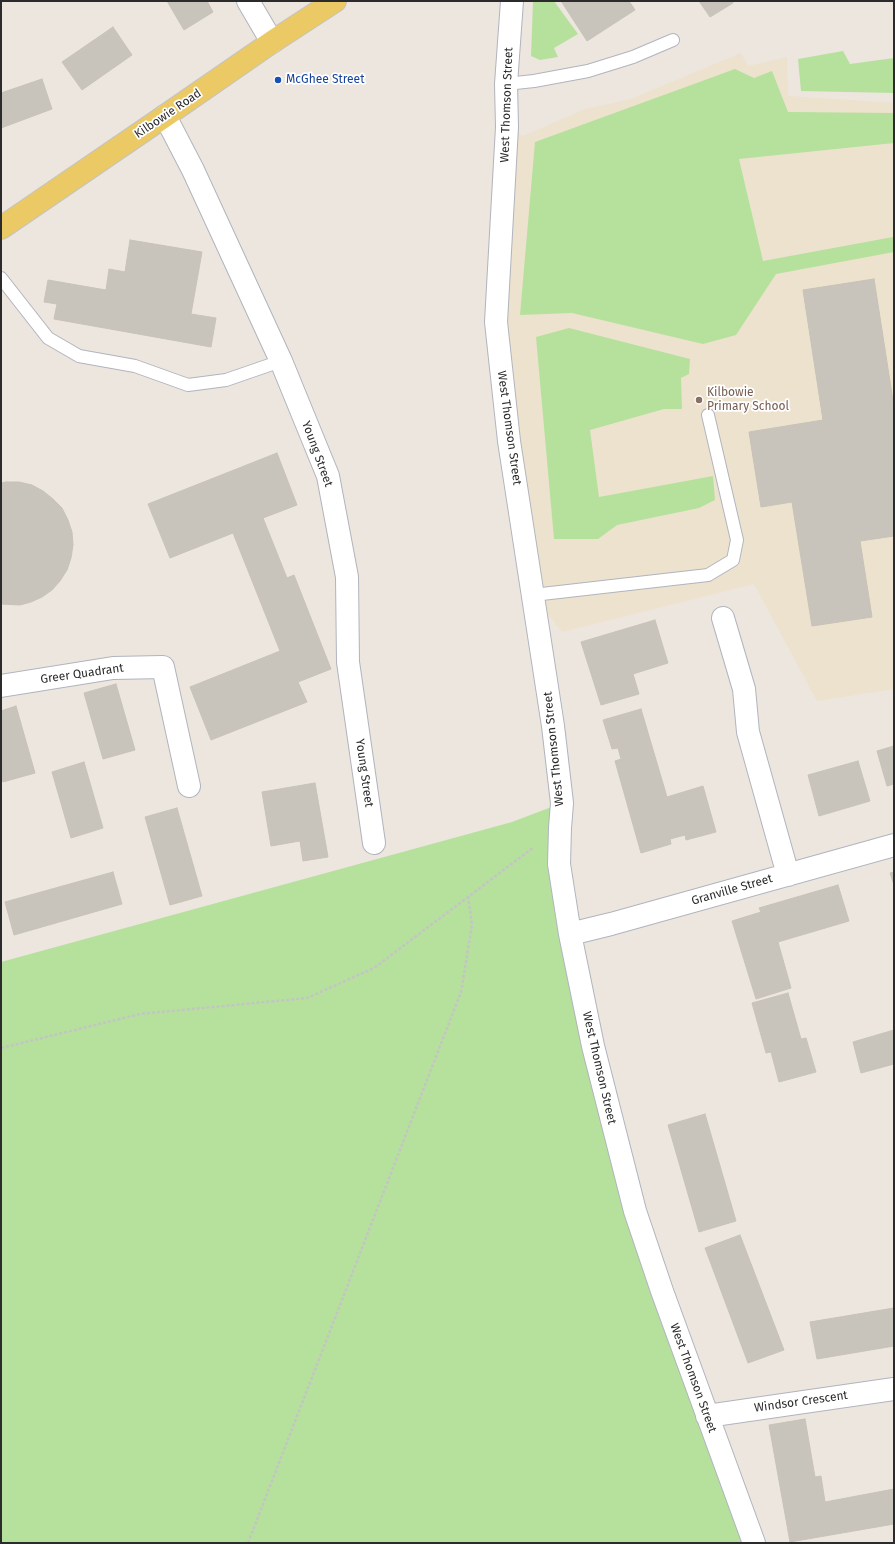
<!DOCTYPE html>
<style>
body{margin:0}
#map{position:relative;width:895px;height:1544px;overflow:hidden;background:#ece6de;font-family:"Fira Sans",sans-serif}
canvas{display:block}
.frame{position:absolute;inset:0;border:2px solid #2b2b2b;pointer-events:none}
</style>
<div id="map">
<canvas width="895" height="1544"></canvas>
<div class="frame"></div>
</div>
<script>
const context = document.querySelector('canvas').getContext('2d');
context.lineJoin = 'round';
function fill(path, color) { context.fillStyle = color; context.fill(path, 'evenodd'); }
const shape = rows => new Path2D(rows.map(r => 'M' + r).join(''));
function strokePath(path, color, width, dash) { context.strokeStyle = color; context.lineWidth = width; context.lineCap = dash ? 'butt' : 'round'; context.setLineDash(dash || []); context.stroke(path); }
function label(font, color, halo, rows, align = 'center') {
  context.font = font + ' "Fira Sans",sans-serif'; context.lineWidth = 3.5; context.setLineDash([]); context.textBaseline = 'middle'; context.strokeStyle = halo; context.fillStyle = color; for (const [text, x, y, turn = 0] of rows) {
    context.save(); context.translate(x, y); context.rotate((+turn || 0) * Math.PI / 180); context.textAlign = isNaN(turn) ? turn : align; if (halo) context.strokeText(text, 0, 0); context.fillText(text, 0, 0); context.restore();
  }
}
fill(shape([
 [741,53,748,66,787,57,788,96,894,103,894,689,817,701,754,584,562,632,533,595,496,322,507,127,523,136,585,109,631,99]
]), '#ede2ce');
fill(shape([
 [533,1,554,1,578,34,554,48,558,57,540,60,531,56],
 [843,51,850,64,894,58,894,93,801,91,798,59],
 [735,69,754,78,772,71,788,112,894,113,894,143,739,159,763,261,893,237,894,252,776,274,736,335,703,344,572,313,520,315,535,142],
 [569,328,690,359,689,374,681,378,682,409,664,409,590,430,599,497,713,476,715,500,699,508,617,525,598,539,554,539,536,337],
 [562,803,593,1046,754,1543,1,1543,1,962,512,822]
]), '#b5e19d');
const building = shape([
 [167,1,207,1,213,12,184,30,167,1],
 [561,1,629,1,635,10,587,41,561,1],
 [699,1,732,1,733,3,710,17,699,1],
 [113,27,132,55,82,90,62,62,113,27],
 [42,79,52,109,1,128,1,93,42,79],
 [130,240,202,252,191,314,216,318,211,347,54,319,57,304,44,302,48,280,106,290,109,269,125,272,130,240],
 [874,279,894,407,894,536,860,541,872,617,812,626,792,502,761,507,749,432,823,420,803,290,874,279],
 [277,453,297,505,263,518,287,578,294,575,331,669,298,682,307,702,211,740,190,687,280,651,233,533,170,558,148,504,277,453],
 [6,482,19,482,32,485,43,491,53,499,62,508,68,520,72,532,73,545,71,558,67,570,60,581,52,590,42,597,31,602,20,605,1,604,1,483,6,482],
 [655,620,668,663,633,674,639,694,601,705,581,642,655,620],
 [116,684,135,750,103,759,84,693,116,684],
 [16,706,35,773,3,782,1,775,1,711,16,706],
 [641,709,667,797,703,786,716,832,686,840,685,835,670,839,671,844,641,853,615,761,621,759,618,748,612,749,603,720,641,709],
 [894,746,894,784,887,786,877,751,894,746],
 [858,761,870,801,819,816,808,775,858,761],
 [84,762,103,828,71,838,52,772,84,762],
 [315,783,328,857,303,861,300,841,271,846,262,792,315,783],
 [177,808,202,896,170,905,145,817,177,808],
 [113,872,122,904,14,935,5,902,113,872],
 [894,872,894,885,890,873,894,872],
 [838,885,849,921,778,942,791,988,756,999,732,921,761,912,759,908,838,885],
 [788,993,801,1039,806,1038,816,1072,779,1082,771,1052,766,1053,752,1003,788,993],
 [894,1030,894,1064,861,1073,853,1042,894,1030],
 [705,1114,736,1221,699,1232,668,1125,705,1114],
 [740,1235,784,1350,748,1363,705,1248,740,1235],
 [894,1308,894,1346,817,1359,810,1322,894,1308],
 [805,1419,815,1477,821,1476,825,1502,894,1489,894,1524,790,1542,769,1425,805,1419]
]);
fill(building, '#c8c4bc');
strokePath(building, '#c8c2b7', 1);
const lane = shape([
 [506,84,534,81,588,71,633,57,673,40],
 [1,278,48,338,79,356,135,366,188,385,226,380,281,361],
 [533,595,708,575,733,560,737,540,708,415]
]);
const street = shape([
 [248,1,272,42],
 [512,1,506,84,507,127,496,322,509,441,553,726,562,803,560,828,559,864,570,934,593,1046,635,1211,662,1291,754,1543],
 [165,116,193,170,281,361,328,476,347,577,348,662,374,843],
 [723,618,744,689,748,732,788,875],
 [1,686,113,668,163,667,189,786],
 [570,934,611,924,894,845],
 [707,1416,894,1389]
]);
const primary = shape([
 [1,228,165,116,272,42,335,1]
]);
strokePath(lane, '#b1b4be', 14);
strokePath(street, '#b1b4be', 24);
strokePath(primary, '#c4c4c4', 24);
strokePath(shape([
 [1,1048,140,1014,307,998,374,968,534,847],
 [248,1543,461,992,472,925,468,896]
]), '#c4c4c4', 2.5, [3, 2]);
strokePath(lane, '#fff', 12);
strokePath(street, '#fff', 22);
strokePath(primary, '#ebc964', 22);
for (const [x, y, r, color] of [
 [278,80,4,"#1a4fb4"],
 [699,400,4,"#8d6e63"]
]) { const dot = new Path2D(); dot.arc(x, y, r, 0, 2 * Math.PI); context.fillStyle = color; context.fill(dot); strokePath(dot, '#fff', 1.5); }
label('12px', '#164399', '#fff', [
 ["McGhee Street",286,80]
], 'left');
label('12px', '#2b2b2b', '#fff', [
 ["West Thomson Street",507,105,-88],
 ["Kilbowie Road",168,114,-34],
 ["West Thomson Street",509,428,82],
 ["Young Street",317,454,70],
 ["Greer Quadrant",82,674,-8],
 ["West Thomson Street",554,749,-96],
 ["Young Street",364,773,82],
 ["Granville Street",732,890,-16],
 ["West Thomson Street",599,1068,77],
 ["West Thomson Street",693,1378,70],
 ["Windsor Crescent",801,1402,-8]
]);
label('12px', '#785e54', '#fff', [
 ["Kilbowie",707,393],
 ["Primary School",707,407]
], 'left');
</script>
